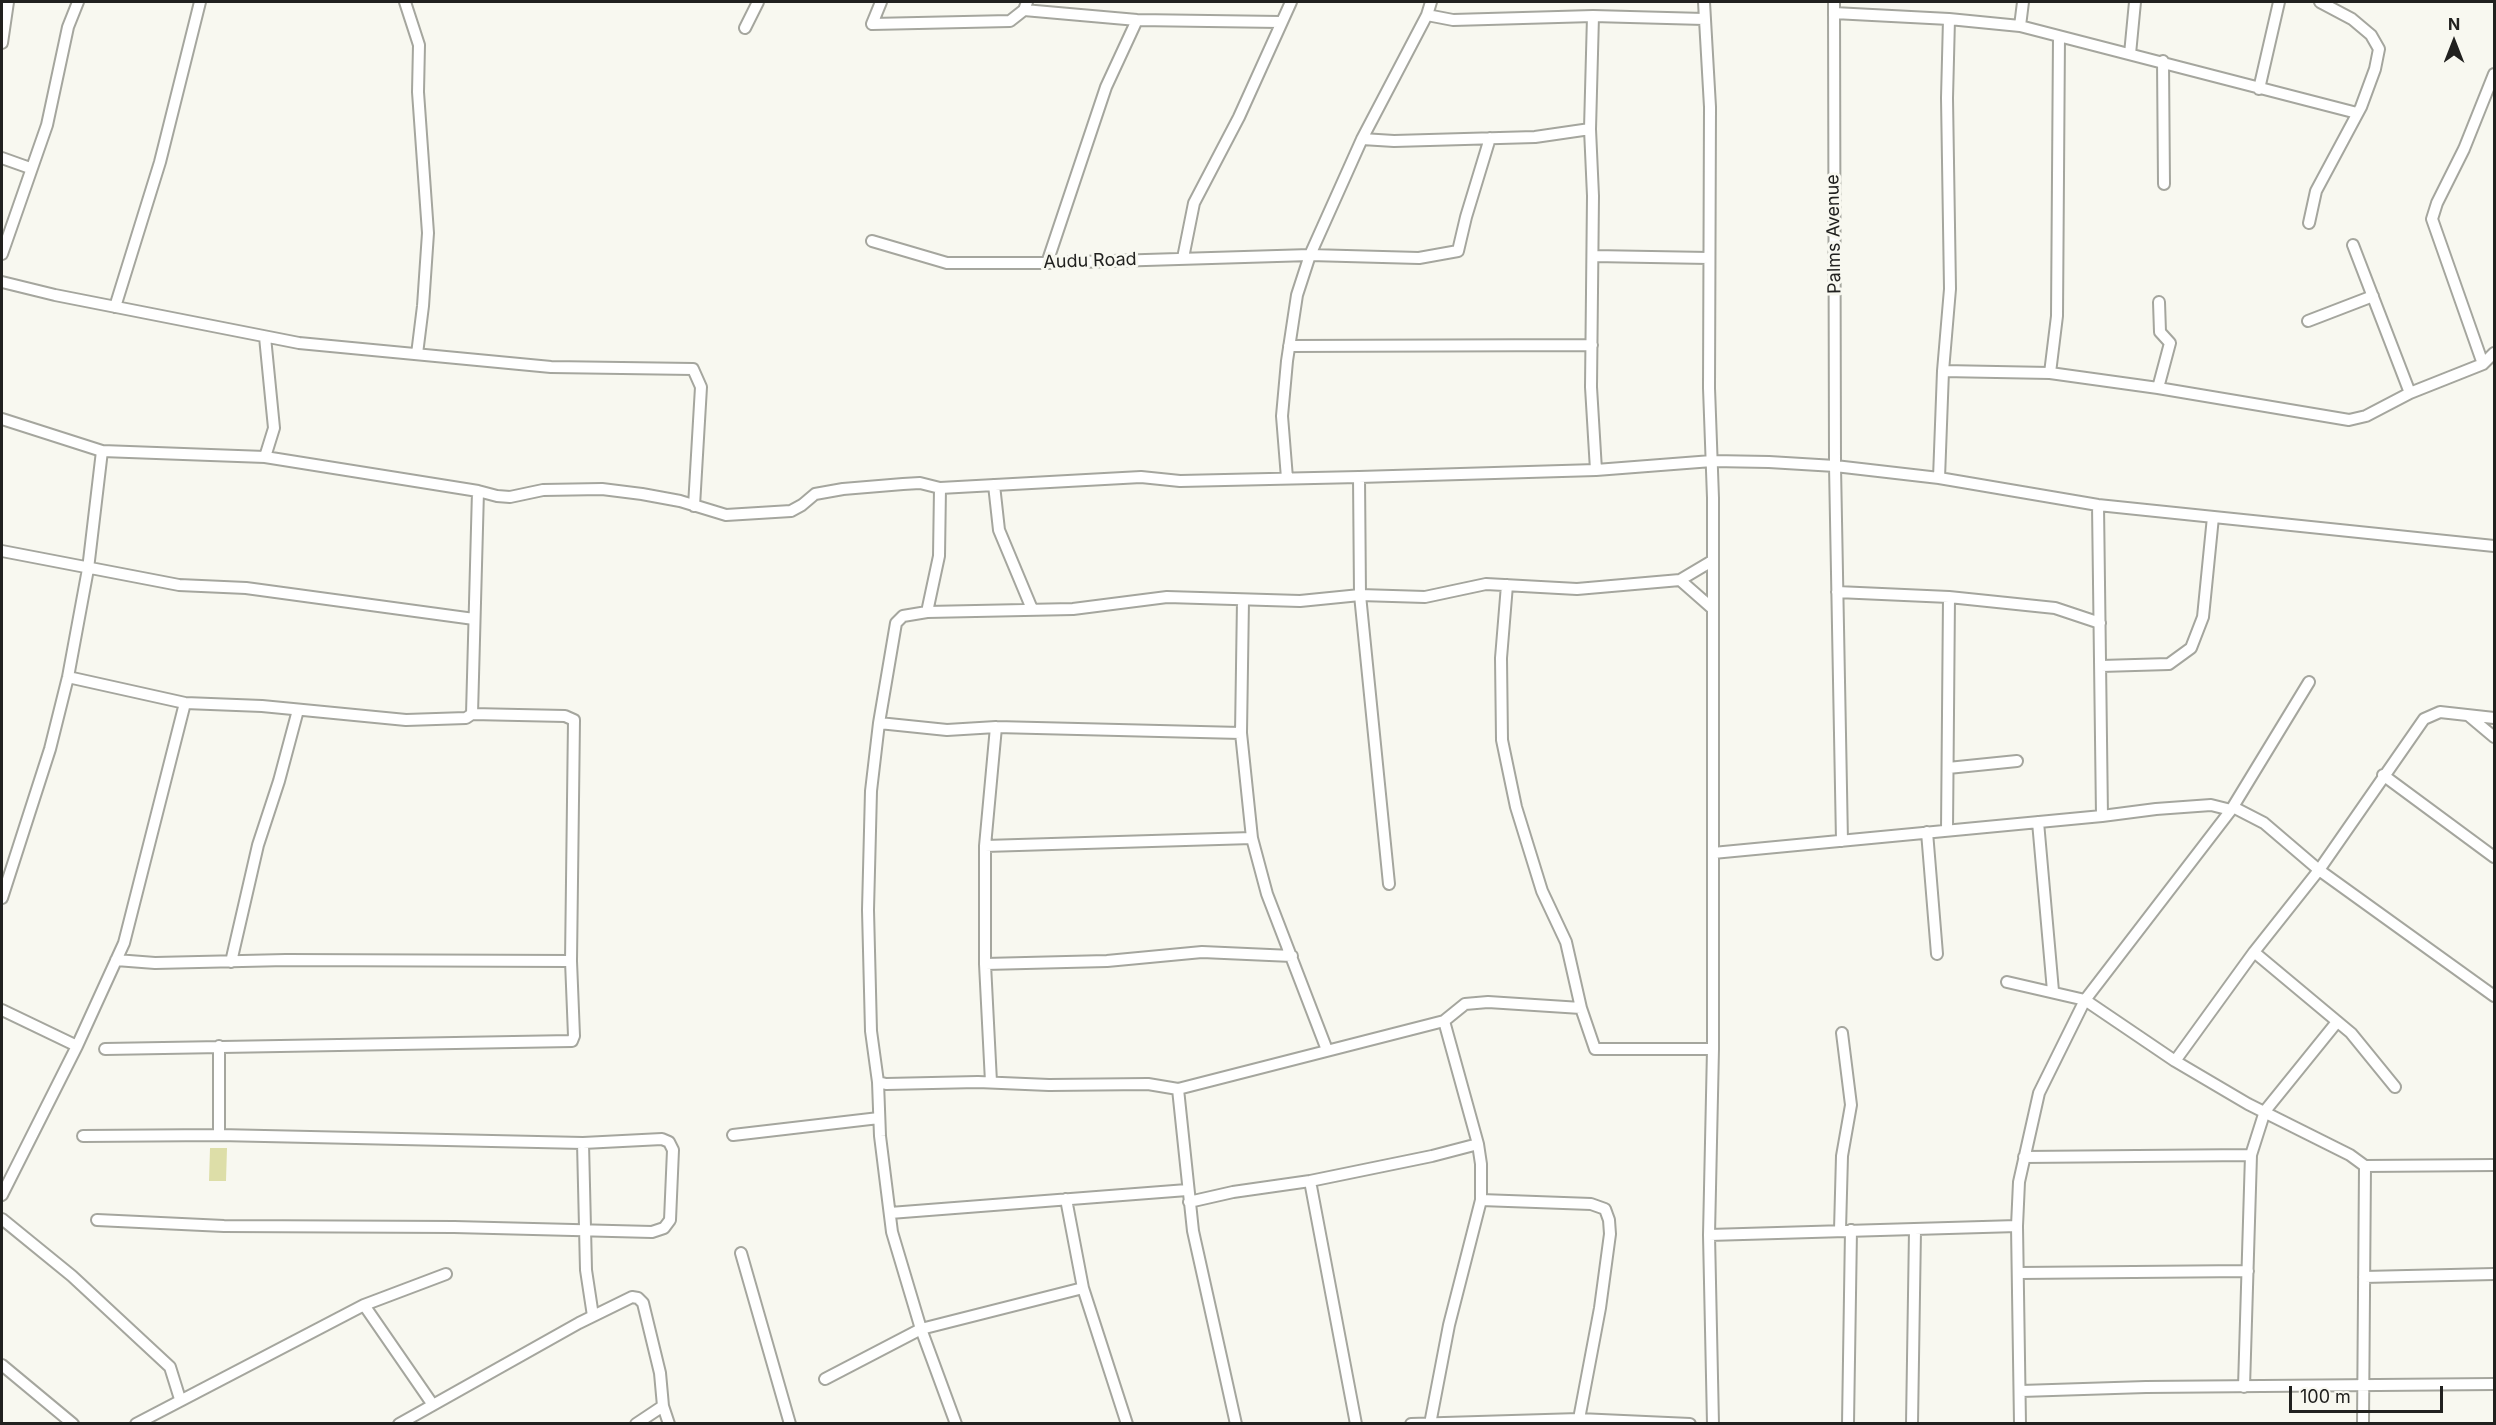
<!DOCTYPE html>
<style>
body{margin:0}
#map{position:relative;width:2496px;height:1425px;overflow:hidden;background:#f8f8f0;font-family:Inter,sans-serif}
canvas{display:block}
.frame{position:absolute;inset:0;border:3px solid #21211f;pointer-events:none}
.north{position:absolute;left:2424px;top:12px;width:60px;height:60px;-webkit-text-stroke:4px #f8f8f0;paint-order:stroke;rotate:0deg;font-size:16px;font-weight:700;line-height:24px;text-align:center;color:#21211f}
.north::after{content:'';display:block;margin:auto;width:21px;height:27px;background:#21211f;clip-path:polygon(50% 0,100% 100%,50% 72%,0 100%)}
.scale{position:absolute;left:2289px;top:1386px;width:154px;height:27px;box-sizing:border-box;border:3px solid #21211f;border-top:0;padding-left:8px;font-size:18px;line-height:21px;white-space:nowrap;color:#21211f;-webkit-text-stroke:4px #f8f8f0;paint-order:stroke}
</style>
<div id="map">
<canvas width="2496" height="1425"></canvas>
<div class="frame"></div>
<div class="north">N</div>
<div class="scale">100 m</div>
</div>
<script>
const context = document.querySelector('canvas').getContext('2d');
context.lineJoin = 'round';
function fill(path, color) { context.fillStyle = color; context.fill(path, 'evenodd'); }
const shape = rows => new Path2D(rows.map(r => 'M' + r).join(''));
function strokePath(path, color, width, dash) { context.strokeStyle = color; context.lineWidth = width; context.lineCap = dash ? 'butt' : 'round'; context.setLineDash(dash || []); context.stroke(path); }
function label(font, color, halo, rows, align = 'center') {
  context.font = font + ' Inter,sans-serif'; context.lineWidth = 6; context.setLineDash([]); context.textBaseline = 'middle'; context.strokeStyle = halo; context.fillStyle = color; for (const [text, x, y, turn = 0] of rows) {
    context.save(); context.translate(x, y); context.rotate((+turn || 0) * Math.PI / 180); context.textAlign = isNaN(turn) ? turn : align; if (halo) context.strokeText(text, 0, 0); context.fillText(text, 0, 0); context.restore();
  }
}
fill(shape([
 [210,1148,227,1148,226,1181,209,1181]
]), '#dddea8');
const minor = shape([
 [405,2,419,45,418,92,428,233,423,306,417,354],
 [881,2,872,24,1010,21,1024,10,1027,2],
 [1704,2,1710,107,1709,388,1713,498,1713,1049,1709,1235,1713,1424],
 [1834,2,1835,466,1842,841],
 [1024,10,1137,20,1280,22],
 [1834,13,1949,19,2020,26,2357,113],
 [1427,15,1453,20,1593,16,1704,19],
 [1593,16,1590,129,1593,196,1591,387,1596,470],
 [2020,26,2023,2],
 [745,28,758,2],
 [2,43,8,2],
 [2130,54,2135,2],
 [2163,61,2164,184],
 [2259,89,2279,2],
 [1362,139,1394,141,1535,137,1590,129],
 [2,158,30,168],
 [2309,223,2316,191,2361,107,2375,69,2379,49,2371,35,2352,19,2320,2],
 [872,241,947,263,1047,263,1310,255,1419,258,1458,251,1466,217,1490,138],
 [2353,245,2410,393],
 [2,254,47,125,68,27,78,2],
 [1593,256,1709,258],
 [1183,258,1194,203,1239,117,1291,2],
 [1047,263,1106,87,1137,20],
 [2,282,55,295,299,343,551,367,693,369,701,387,694,506],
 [115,307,160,162,200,2],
 [2308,321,2373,296],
 [1289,346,1592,345],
 [2483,364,2432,219,2437,203,2464,149,2494,74],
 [1943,371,2050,373,2158,388,2349,420,2366,416,2410,393,2483,364,2494,353],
 [2050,373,2057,316,2059,36],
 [2158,388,2170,343,2160,332,2159,302],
 [2,419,102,451,265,457,478,491,497,496,510,497,543,490,602,489,642,494,680,501,726,515,791,511,802,505,815,494,843,489,903,484,920,483,940,488,1141,477,1180,481,1359,477,1596,470,1712,461,1769,462,1835,466,1939,478,2098,505,2494,546],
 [265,457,274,428,265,337],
 [1287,478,1282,416,1287,361,1297,295,1310,255,1362,139,1427,15,1431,2],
 [1939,478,1943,371,1950,289,1947,98,1949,19],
 [994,485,999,530,1032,609],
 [2098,505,2102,816],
 [2,551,179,585,246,588,474,619],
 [1680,580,1713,609],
 [1507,585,1501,658,1502,740,1516,807,1542,891,1566,942,1581,1008,1595,1049,1713,1049],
 [1837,592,1949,597,2055,608,2100,623],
 [1243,600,1241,733,1252,838,1267,894,1327,1050],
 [927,612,939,556,940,488],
 [2101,666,2169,664,2191,648,2203,617,2213,517],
 [68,677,185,703,262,706,406,720,466,718,472,714,478,491],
 [2469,716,2494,737],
 [879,723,947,730,996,727,1241,733],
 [1948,768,2017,761],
 [2383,775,2494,857],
 [2038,822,2053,991],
 [1947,830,1949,597],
 [1927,832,1937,954],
 [985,846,1252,838],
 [1713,853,2102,816,2156,809,2211,805,2231,810,2233,807,2264,823,2319,870,2494,996],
 [1389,884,1360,595,1425,597,1486,584,1577,589,1680,580,1712,561],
 [2,898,50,749,68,677,88,569,102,451],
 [2254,952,2351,1033,2395,1087],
 [116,960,155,963,286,960,571,961],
 [231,962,258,845,279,781,298,710],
 [985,964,1107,961,1202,952,1292,956],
 [2007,982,2085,1000,2175,1061,2248,1104,2350,1155,2365,1166,2494,1165],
 [2,1010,77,1046],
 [219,1046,219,1135],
 [105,1049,572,1041,574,1036,571,961,574,720,565,716,472,714],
 [2175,1061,2254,952,2319,870,2424,719,2440,712,2494,718],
 [878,1082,886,1084,978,1082,1049,1085,1148,1084,1178,1089,1444,1021,1465,1004,1488,1002,1581,1008],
 [991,1082,985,964,985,846,996,727],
 [1178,1089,1193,1231,1236,1424],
 [733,1135,879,1118],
 [83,1136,219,1135,583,1143,662,1139,669,1142,673,1150,670,1220,664,1228,652,1232,454,1227,224,1226,97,1220],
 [583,1143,586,1270,593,1316],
 [2024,1157,2251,1155],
 [1310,1181,1356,1424],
 [2,1195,77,1046,124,943,185,703],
 [1066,1199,1083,1288,1127,1424],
 [1481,1200,1591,1204,1605,1209,1609,1220,1610,1234,1600,1308,1579,1419],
 [1189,1202,1233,1192,1310,1181,1432,1156,1478,1144],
 [890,1213,1187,1190],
 [2,1219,72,1276,170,1367,180,1399],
 [1840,1230,1842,1156,1851,1105,1842,1033],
 [1709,1235,2017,1226],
 [741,1253,790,1424],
 [2019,1273,2248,1271],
 [2364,1277,2494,1274],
 [364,1305,433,1405],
 [2,1365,73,1424],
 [825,1379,921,1329,1083,1288],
 [2244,1387,2251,1155,2265,1111,2337,1022],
 [2021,1391,2146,1387,2494,1384],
 [136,1424,364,1305,446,1274],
 [399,1424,579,1323,632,1297,638,1298,643,1303,660,1373,663,1406,669,1424],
 [636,1424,663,1406],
 [956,1424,921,1329,892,1232,880,1136,878,1082,871,1031,868,910,871,791,879,723,896,623,903,616,927,612,1073,609,1167,597,1300,601,1360,595,1359,477],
 [1411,1424,1579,1419,1690,1424],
 [1430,1424,1449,1325,1481,1200,1481,1164,1478,1144,1444,1021],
 [1848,1424,1851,1230],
 [1912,1424,1915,1230],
 [2020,1424,2017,1226,2019,1182,2039,1093,2085,1000,2231,810,2309,682],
 [2363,1424,2365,1166]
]);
strokePath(minor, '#a5a69e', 14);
strokePath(minor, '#fff', 10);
label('18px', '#21211f', '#f8f8f0', [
 ["Palms Avenue",1834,234,-91],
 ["Audu Road",1090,261,-2]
]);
</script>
